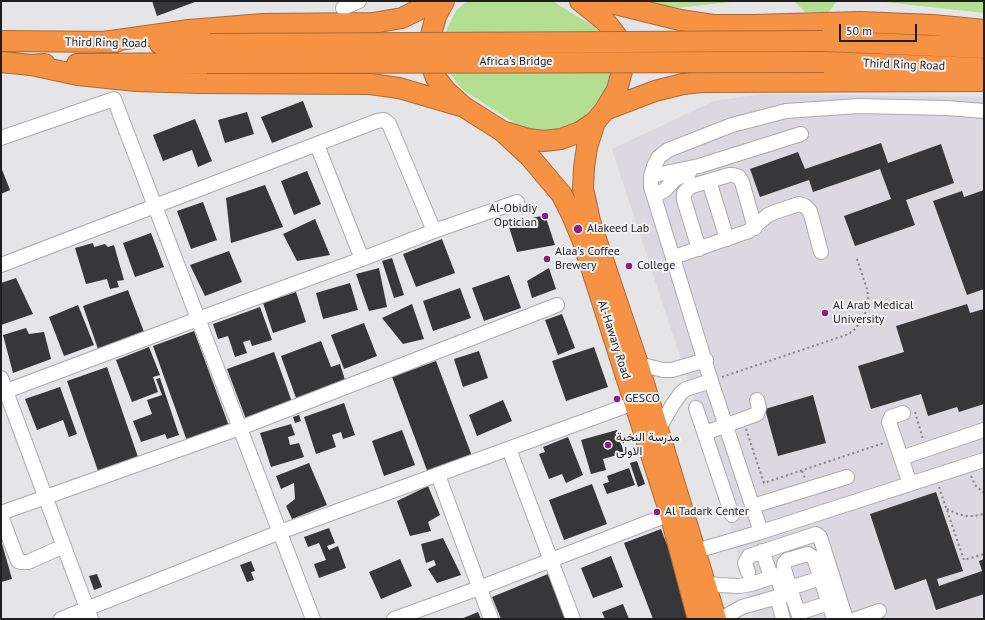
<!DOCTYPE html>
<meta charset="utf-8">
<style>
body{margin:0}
#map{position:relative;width:985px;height:620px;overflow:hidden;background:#e5e4e7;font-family:"PT Sans",sans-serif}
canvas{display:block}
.frame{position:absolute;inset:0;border:2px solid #1f1e1f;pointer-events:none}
.scale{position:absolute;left:839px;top:24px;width:78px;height:18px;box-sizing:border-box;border:2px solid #1f1e1f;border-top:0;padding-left:5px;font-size:12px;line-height:14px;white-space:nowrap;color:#1f1e1f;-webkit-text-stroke:3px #f2f1f4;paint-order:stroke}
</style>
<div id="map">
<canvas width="985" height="620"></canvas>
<div class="frame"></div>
<div class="scale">50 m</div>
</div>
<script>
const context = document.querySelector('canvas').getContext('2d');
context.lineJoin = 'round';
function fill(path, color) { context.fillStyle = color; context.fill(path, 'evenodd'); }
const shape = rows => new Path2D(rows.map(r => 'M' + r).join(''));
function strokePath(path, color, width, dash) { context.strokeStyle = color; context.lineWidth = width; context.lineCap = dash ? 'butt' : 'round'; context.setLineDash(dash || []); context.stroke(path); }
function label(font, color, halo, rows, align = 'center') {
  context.font = font + ' "PT Sans",Vazirmatn,sans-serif'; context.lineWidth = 4; context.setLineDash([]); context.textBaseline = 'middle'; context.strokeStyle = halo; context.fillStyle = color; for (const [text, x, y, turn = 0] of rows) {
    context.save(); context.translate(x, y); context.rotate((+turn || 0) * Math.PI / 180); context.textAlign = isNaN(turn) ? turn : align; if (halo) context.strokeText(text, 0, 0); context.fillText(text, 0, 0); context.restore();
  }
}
fill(shape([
 [762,94,984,97,984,616,974,619,753,619,719,476,612,149,714,101]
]), '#dbd8e2');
fill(shape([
 [467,1,552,1,595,27,605,40,611,59,610,81,601,98,586,115,570,128,551,132,531,129,518,125,466,92,459,86,449,72,444,41,448,26,456,11],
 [640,1,740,1,666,9],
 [794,1,837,1,828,13,805,12],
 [876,1,984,1,984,13]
]), '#b4de91');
fill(shape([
 [152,1,194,1,195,2,157,16],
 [303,101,313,127,272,143,261,117],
 [247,112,254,134,225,143,218,120],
 [195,119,212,161,198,167,192,150,163,161,153,135],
 [881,143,888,163,941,144,954,183,906,200,915,225,855,246,844,216,891,199,880,169,813,192,809,180,760,197,750,169,798,152,805,169],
 [1,167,10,190,1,194],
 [307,171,321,204,294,215,281,181],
 [265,185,283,227,231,243,226,198],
 [984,190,984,289,967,295,933,201,962,191,964,197],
 [203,202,217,240,191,249,177,211],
 [545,215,555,245,517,252,508,224],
 [315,219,330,255,297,261,283,234],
 [151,233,164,267,135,277,123,243],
 [442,239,455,273,416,287,403,254],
 [93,243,94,247,105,244,108,247,114,245,124,280,117,281,119,287,110,289,107,279,86,284,75,248],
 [229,251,242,282,205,296,190,265],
 [392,258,404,295,394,298,382,261],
 [379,268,387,307,369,311,356,274],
 [549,268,556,289,532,298,527,281],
 [509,275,521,308,484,321,472,288],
 [16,278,33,314,1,325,1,283],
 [350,283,358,310,323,319,316,293],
 [460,288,471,318,433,331,423,301],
 [128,290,144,332,98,349,83,306],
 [296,292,306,322,273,333,263,303],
 [412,304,424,339,403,344,382,318],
 [967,304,970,313,984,309,984,404,959,412,957,407,928,416,921,394,871,409,858,366,904,352,896,326],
 [78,305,94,345,64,356,49,317],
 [260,307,272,340,252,346,250,340,243,342,247,353,235,357,228,336,218,339,213,324],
 [562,314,575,348,558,355,545,320],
 [364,323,377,356,344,369,331,335],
 [26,328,29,334,44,332,51,359,13,373,3,335],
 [194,331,229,426,187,441,153,346],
 [321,341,331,367,340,364,345,380,296,398,281,356],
 [149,347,160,375,153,377,158,392,132,402,116,360],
 [594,347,608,387,566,401,552,361],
 [479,351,488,378,463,387,454,359],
 [274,352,292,402,246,419,227,369],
 [436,361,472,456,428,473,392,377],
 [107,367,138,457,98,471,67,381],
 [160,378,179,435,167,439,165,434,141,442,133,421,152,414,147,400,162,395,156,379],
 [60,387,77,434,69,437,63,420,37,430,25,399],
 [813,395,826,443,778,456,765,409],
 [503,400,512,421,477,436,469,415],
 [344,403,355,435,343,439,341,432,332,435,336,447,316,454,304,417],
 [299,415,301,421,295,423,293,417],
 [291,424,295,435,288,437,290,445,299,443,304,457,271,467,260,433],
 [402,430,415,465,384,476,372,441],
 [617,430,624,453,603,459,606,470,591,474,581,440],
 [568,437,583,475,566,483,562,474,549,479,539,454,545,452,543,447],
 [637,461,645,484,638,487,630,463],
 [309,463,327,505,292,519,286,506,295,499,294,483,281,489,276,476],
 [629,468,635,485,607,494,603,484,609,482,607,476],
 [592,484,607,524,564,540,549,500],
 [428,486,440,515,428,522,431,531,410,536,397,501],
 [936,492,963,571,937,579,939,586,982,571,979,561,984,559,984,594,936,610,926,579,895,590,870,514],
 [329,528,335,543,327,546,329,550,338,546,346,568,319,578,314,564,326,560,319,543,308,547,304,537],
 [661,529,695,619,653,619,624,543],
 [443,538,461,575,437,583,428,569,436,565,434,560,426,563,421,544],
 [1,540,12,579,1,582],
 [611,556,623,587,593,598,581,568],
 [400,559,412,586,381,599,369,572],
 [251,561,255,571,251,572,254,580,247,582,240,565],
 [97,574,102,587,94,590,89,576],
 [548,574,566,619,501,619,492,597],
 [623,604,629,619,605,619,602,612],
 [478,612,481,619,461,619]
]), '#373639');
const minor = shape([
 [343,8,359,1],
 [1,138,114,99,313,619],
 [317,145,362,259],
 [651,176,699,166,801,134],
 [709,181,727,239],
 [654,196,665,190,675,179,689,173],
 [699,249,684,200,684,193,689,188,692,186,729,175,733,175,739,177,742,182,755,228],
 [674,257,749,231,768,215,775,212,799,204,805,206,810,211,821,252],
 [1,265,377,121,384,120,389,124,434,231],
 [638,364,663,370,672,370,706,360],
 [1,378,91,619],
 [1,393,198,319,362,259,434,231,517,202],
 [696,408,732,515],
 [903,413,891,417,889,422,910,484],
 [658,430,673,404,681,393,686,389,711,381],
 [705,433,757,414,759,408,757,400],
 [509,449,573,619],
 [901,458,984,430],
 [438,475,491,619],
 [753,506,847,477],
 [1,513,240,428,557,305],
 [1,516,18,561,21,562,28,562,64,546],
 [761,532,711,381,651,187,651,176,654,166,659,157,668,150,732,125,786,111,859,106,947,108,984,111],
 [696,551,761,532,984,460],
 [762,551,770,573,778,580,782,590,779,604,783,619],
 [748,572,745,563,749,556,816,534,820,537,846,619],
 [706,583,718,585,740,586,751,584,785,573],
 [790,588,821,578],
 [798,613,829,603],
 [61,619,280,532,634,403],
 [394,619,479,588,670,514],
 [721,619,742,607,781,596],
 [800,619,784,569,784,564,787,560,808,554,814,558,834,619],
 [856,619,879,611]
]);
const highway = shape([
 [444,1,436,16,428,46,429,59,436,78,446,91,464,107,502,131,528,139,544,141,561,139,580,132,595,122,605,110,617,90,622,71,622,50,616,35,605,21,580,1],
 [603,1,680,20,713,25,753,25,860,22,933,25,984,30],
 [1,41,116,42],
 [823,41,984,48],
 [104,42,189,30,263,24,373,23,402,18,436,1],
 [160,44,210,44],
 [1,62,31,65,45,64],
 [824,62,980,68],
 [77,64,207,63],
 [31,65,78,75,136,81,200,83,370,84,399,88,464,107],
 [605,110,655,91,683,84,702,82,984,81],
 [595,122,587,147,584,168,583,189,586,202,590,221,638,364,716,619],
 [502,131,530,157,562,195,571,213,582,239,670,514,698,619]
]);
strokePath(minor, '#aaa9ac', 16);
strokePath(highway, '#ab6936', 22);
strokePath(shape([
 [722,377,849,334,855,329,865,314,868,298,867,289,856,256],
 [915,412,923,439],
 [746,429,764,483,884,443],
 [802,471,805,478],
 [971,476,975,485,984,493],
 [939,487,964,560,984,554],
 [947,509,958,514,966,516,974,516,984,514]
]), '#858486', 2, [2, 3]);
strokePath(minor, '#fff', 14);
strokePath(highway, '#f69243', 20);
const highwayBridge = shape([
 [210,44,823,41],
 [207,63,824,62]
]);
strokePath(highwayBridge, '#ab6936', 22, []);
strokePath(highwayBridge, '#f69243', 20);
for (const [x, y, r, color] of [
 [545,216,4,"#8e1f82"],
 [578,229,5,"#8e1f82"],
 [547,259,4,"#8e1f82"],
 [629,266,4,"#8e1f82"],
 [825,313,4,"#8e1f82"],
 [617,399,4,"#8e1f82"],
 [608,445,4,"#8e1f82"],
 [657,512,4,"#8e1f82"]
]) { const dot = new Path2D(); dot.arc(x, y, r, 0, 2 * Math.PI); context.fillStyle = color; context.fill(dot); strokePath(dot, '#f2f1f4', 1.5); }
label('12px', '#1f1e1f', '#f2f1f4', [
 ["Third Ring Road",106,43,1],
 ["Africa's Bridge",516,62],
 ["Third Ring Road",904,65,2],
 ["Al-Hawary Road",614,340,72]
]);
label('12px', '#1f1e1f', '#f2f1f4', [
 ["Al-Obidiy",537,209,"right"],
 ["Optician",537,223,"right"],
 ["Alakeed Lab",587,229],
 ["Alaa's Coffee",555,252],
 ["Brewery",555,266],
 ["College",637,266],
 ["Al Arab Medical",833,306],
 ["University",833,320],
 ["GESCO",625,399],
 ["مدرسة النخبة",616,438],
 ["الاولى",616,452],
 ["Al Tadark Center",665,512]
], 'left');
</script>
